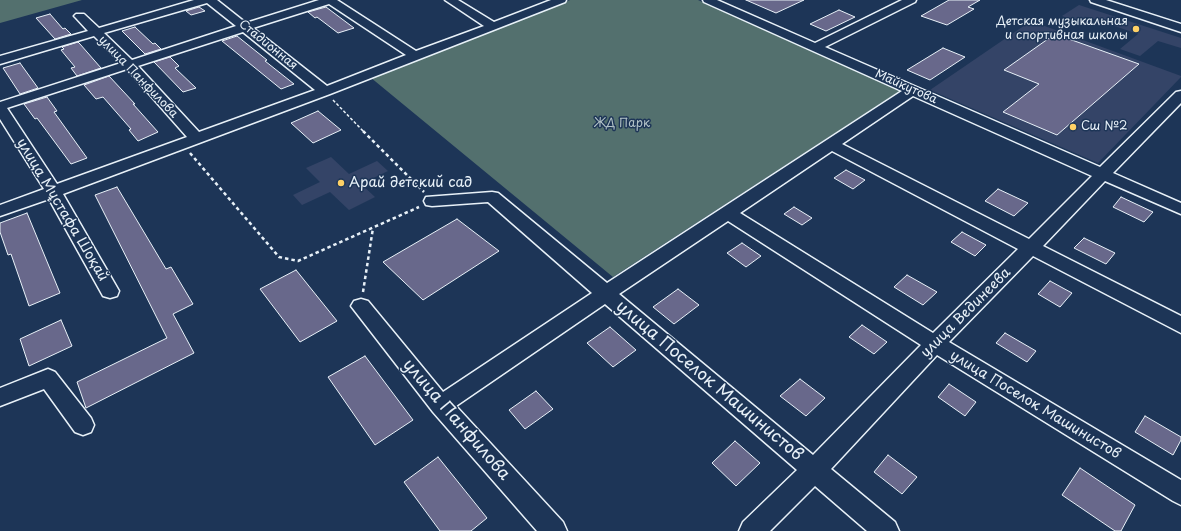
<!DOCTYPE html>
<meta charset="utf-8">
<style>
body{margin:0}
canvas{display:block;background:#1d3557}
</style>
<canvas width="1181" height="531"></canvas>
<script>
const context = document.querySelector('canvas').getContext('2d');
context.lineJoin = 'round';
function fill(path, color) { context.fillStyle = color; context.fill(path, 'evenodd'); }
const shape = rows => new Path2D(rows.map(r => 'M' + r).join(''));
function strokePath(path, color, width, dash) { context.strokeStyle = color; context.lineWidth = width; context.lineCap = dash ? 'butt' : 'round'; context.setLineDash(dash || []); context.stroke(path); }
function label(font, color, halo, rows, align = 'center') {
  context.font = font + ' "Playpen Sans",sans-serif'; context.lineWidth = 3; context.setLineDash([]); context.textBaseline = 'middle'; context.strokeStyle = halo; context.fillStyle = color; for (const [text, x, y, turn = 0] of rows) {
    context.save(); context.translate(x, y); context.rotate((+turn || 0) * Math.PI / 180); context.textAlign = isNaN(turn) ? turn : align; if (halo) context.strokeText(text, 0, 0); context.fillText(text, 0, 0); context.restore();
  }
}
fill(shape([
 [1079,5,1181,38,1181,48,1158,41,1140,56,1120,49,1138,34,1088,17,1080,23,1062,16],
 [1031,21,1181,76,1181,77,1098,163,930,90],
 [331,157,349,174,377,161,388,171,361,184,375,197,349,210,330,192,302,205,293,195,320,182,306,168]
]), '#344467');
fill(shape([
 [0,0,82,0,0,23],
 [570,0,698,0,903,89,613,277,370,77]
]), '#53706e');
const building = shape([
 [746,0,804,0,776,13,746,0],
 [949,0,980,0,968,7,974,9,947,25,921,16,949,0],
 [199,7,205,11,191,15,186,11,199,7],
 [326,7,354,28,338,33,317,17,315,18,308,12,326,7],
 [839,10,855,17,826,31,810,24,839,10],
 [50,14,63,29,65,28,71,34,55,39,36,18,50,14],
 [135,27,153,44,155,43,161,49,145,54,122,31,135,27],
 [1055,34,1139,64,1057,135,1003,112,1039,84,1004,70,1055,34],
 [237,36,267,60,265,61,294,84,281,89,222,41,237,36],
 [78,42,80,44,101,68,77,76,71,68,75,67,61,50,64,49,62,47,78,42],
 [943,48,965,57,930,80,907,70,943,48],
 [170,57,179,66,175,68,196,88,183,92,154,62,170,57],
 [20,63,38,88,20,94,3,68,20,63],
 [109,76,135,104,133,104,158,132,138,141,129,130,131,129,103,97,96,99,84,85,109,76],
 [47,97,57,111,54,112,87,158,71,164,37,118,35,119,24,104,47,97],
 [318,111,341,130,313,143,291,123,318,111],
 [846,170,865,180,853,189,834,178,846,170],
 [117,187,166,269,171,267,193,304,173,314,194,353,86,408,77,382,167,338,95,195,117,187],
 [998,189,1028,203,1014,216,985,201,998,189],
 [1121,197,1153,212,1144,222,1113,207,1121,197],
 [794,207,812,218,802,225,784,214,794,207],
 [27,213,60,293,29,306,11,254,8,255,0,232,0,223,27,213],
 [457,219,499,251,423,300,383,262,457,219],
 [962,232,986,245,975,256,951,242,962,232],
 [1084,238,1115,253,1106,264,1074,248,1084,238],
 [742,243,761,256,746,267,727,253,742,243],
 [296,270,337,321,300,342,260,289,296,270],
 [907,275,937,292,923,305,894,287,907,275],
 [1050,281,1072,293,1060,307,1038,294,1050,281],
 [678,289,699,305,674,324,653,307,678,289],
 [61,320,72,346,29,366,20,339,61,320],
 [862,325,887,342,874,354,849,337,862,325],
 [610,327,636,350,613,367,587,343,610,327],
 [1005,333,1036,351,1027,362,996,343,1005,333],
 [365,356,413,420,375,445,328,377,365,356],
 [800,379,825,398,806,416,780,396,800,379],
 [949,384,976,402,965,416,938,397,949,384],
 [536,391,553,409,525,429,509,410,536,391],
 [1145,416,1181,437,1181,440,1173,455,1135,432,1145,416],
 [735,441,760,463,736,486,712,463,735,441],
 [888,455,917,477,902,494,874,472,888,455],
 [438,457,487,518,471,531,440,531,404,482,438,457],
 [1080,468,1135,505,1121,531,1115,531,1062,495,1080,468]
]);
fill(building, '#68688b');
strokePath(building, '#e8f1f8', 1);
const street = shape([
 [194,0,217,0,246,23,319,0,337,0,416,51,484,26,445,0,458,0,494,22,551,0,566,0,565,2,330,94,63,194,119,291,117,296,110,298,103,296,49,199,0,216,0,205,44,189,0,119,0,102,121,63,94,36,0,64,0,56,88,31,76,18,74,16,76,14,84,14,99,28,194,0],
 [207,3,236,26,132,60,104,33,207,3],
 [329,4,406,55,327,86,253,28,329,4],
 [243,32,315,90,199,132,138,66,243,32],
 [127,69,187,137,57,184,7,108,127,69],
 [703,0,717,0,815,43,902,0,916,0,915,2,825,47,1100,167,1176,92,1181,91,1181,103,1113,173,1181,203,1181,214,1105,181,1043,246,1181,316,1181,333,1033,256,949,342,1181,480,1181,505,1173,501,937,355,831,469,895,522,899,531,867,531,815,486,770,531,739,531,743,522,797,470,605,304,456,406,563,522,567,531,537,531,433,412,351,306,354,301,361,299,368,301,443,392,592,293,488,202,432,206,426,205,424,201,426,197,492,192,498,193,607,283,902,91,704,2,703,0],
 [913,96,1092,176,1029,239,842,144,913,96],
 [832,151,1018,249,933,333,740,213,832,151],
 [728,221,921,345,813,455,619,294,728,221],
 [1090,0,1106,0,1181,24,1181,32,1091,2,1090,0],
 [48,369,55,372,91,418,94,425,91,432,83,435,75,432,44,389,0,406,0,388,48,369]
]);
strokePath(street, '#e8f1f8', 3);
strokePath(shape([
 [333,100,364,132]
]), '#e8f1f8', 1.5, [3, 2]);
strokePath(shape([
 [363,131,424,192],
 [190,153,279,257,298,261,419,207],
 [363,292,373,228]
]), '#e8f1f8', 2.5, [3.5, 3]);
fill(street, '#1d3557');
for (const [x, y, r, color] of [
 [1136,29,4,"#ffd166"],
 [1073,127,4,"#ffd166"],
 [341,183,4,"#ffd166"]
]) { const dot = new Path2D(); dot.arc(x, y, r, 0, 2 * Math.PI); context.fillStyle = color; context.fill(dot); strokePath(dot, '#1d3557', 1.5); }
label('12px', '#e8f1f8', '#1d3557', [
 ["Детская музыкальная",1128,22],
 ["и спортивная школы",1128,36],
 ["Сш №2",1081,127,"left"]
], 'right');
label('12px', '#e8f1f8', '#1d3557', [
 ["Стадионная",268,45,39],
 ["улица Панфилова",138,77,46],
 ["Майкутова",906,87,24]
]);
label('12px', '#b4c4c8', '#1d3557', [
 ["ЖД Парк",622,124]
]);
label('14px', '#e8f1f8', '#1d3557', [
 ["Арай детский сад",349,183]
], 'left');
label('14px', '#e8f1f8', '#1d3557', [
 ["улица Мұстафа Шоқай",62,210,59],
 ["улица Вединеева",966,313,-45],
 ["улица Поселок Машинистов",1035,405,31]
]);
label('17px', '#e8f1f8', '#1d3557', [
 ["улица Поселок Машинистов",709,381,40],
 ["улица Панфилова",456,420,49]
]);
</script>
